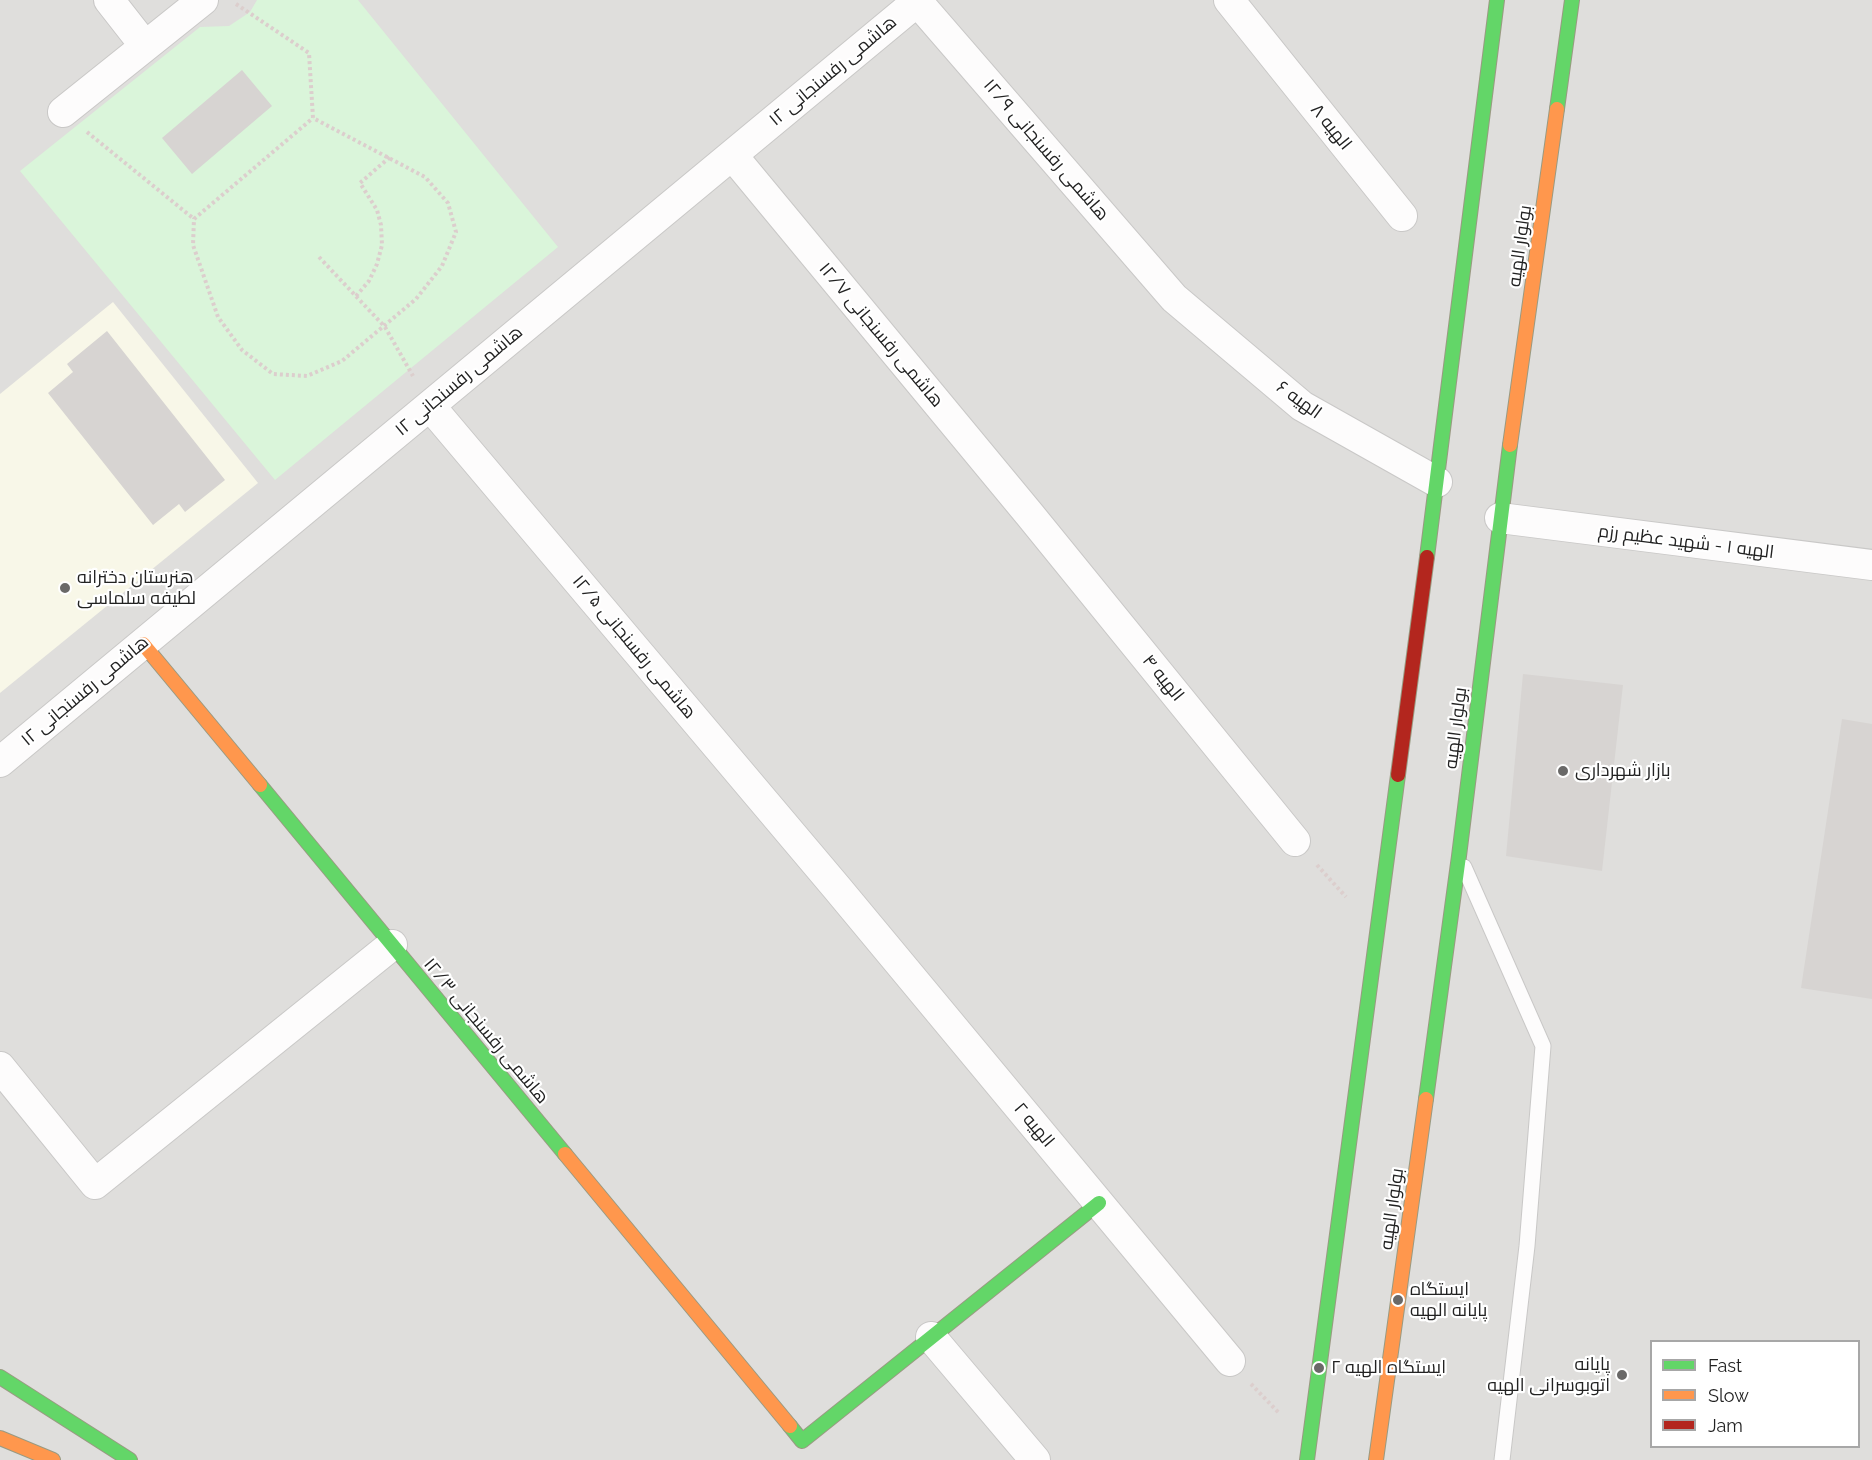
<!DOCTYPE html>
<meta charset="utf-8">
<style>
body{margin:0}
#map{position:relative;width:1872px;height:1460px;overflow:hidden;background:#f0eeeb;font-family:Raleway,sans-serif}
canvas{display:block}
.legend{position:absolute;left:1650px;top:1340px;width:210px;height:108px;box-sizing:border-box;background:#fff;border:2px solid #a7a7a7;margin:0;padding:8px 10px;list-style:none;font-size:18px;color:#222}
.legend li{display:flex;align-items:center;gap:12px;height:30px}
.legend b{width:30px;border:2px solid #a7a7a7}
</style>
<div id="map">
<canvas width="1872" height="1460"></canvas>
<ul class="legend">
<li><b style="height:8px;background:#63d668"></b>Fast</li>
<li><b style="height:8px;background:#ff974d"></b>Slow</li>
<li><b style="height:8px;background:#b3261e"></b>Jam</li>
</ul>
</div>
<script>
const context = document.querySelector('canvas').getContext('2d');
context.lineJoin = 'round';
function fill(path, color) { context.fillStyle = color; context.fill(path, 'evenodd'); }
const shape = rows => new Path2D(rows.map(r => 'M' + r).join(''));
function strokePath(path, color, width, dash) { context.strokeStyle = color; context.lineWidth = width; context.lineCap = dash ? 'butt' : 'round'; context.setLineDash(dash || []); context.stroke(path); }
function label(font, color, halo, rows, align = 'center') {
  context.font = font + ' Raleway,Cairo,sans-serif'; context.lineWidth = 4.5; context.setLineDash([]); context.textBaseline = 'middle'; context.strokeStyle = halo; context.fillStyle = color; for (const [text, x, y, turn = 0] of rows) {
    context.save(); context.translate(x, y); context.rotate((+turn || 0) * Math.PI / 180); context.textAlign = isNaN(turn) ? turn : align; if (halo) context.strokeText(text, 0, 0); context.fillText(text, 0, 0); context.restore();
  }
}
fill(shape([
 [0,0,1872,0,1872,1460,0,1460],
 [1652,1342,1858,1342,1858,1446,1652,1446]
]), '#dfdedc');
fill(shape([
 [113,302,258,483,0,693,0,394]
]), '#f8f7e8');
fill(shape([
 [257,0,358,0,558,247,275,480,20,171,200,27,229,26,250,12]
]), '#daf5da');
fill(shape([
 [242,70,272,106,192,174,162,138],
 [107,331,225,480,185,512,179,504,153,525,48,393,73,372,67,364],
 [1523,674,1623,685,1602,871,1506,856],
 [1842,719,1872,724,1872,999,1801,988]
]), '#d7d4d2');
const lane = shape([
 [1464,867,1543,1046,1527,1246,1502,1460]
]);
const street = shape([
 [109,0,145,46],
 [916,0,1174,298,1302,406,1437,482],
 [1229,0,1402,216],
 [63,112,203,0],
 [732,155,1030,515,1295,841],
 [430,406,837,888,1230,1361],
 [1500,518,1872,565],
 [0,762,919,0],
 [0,1067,95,1184,392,945],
 [931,1337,1035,1460]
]);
const fast = shape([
 [1557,109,1572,0],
 [1427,557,1497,0],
 [260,785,565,1154],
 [1426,1099,1459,856,1510,445],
 [0,1377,130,1460],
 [790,1426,802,1441,1099,1203],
 [1307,1460,1398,775]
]);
const slow = shape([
 [1510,445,1557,109],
 [143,644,260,785],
 [565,1154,790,1426],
 [0,1438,53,1460],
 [1376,1460,1426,1099]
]);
const jam = shape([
 [1398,775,1427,557]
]);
strokePath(lane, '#c9c8c7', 17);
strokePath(street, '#c9c8c7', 32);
strokePath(fast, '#999a82', 16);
strokePath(slow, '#999a82', 16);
strokePath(jam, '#999a82', 16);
strokePath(shape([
 [236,4,309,53,313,118,425,177,448,203,456,232,442,266,416,299,342,361,307,376,273,374,242,350,218,317,193,245,194,219,313,118],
 [87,132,194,219],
 [319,257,385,327,413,376],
 [356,296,369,281,377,264,382,245,381,225,377,210,360,183,390,157],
 [1317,865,1346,897],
 [1251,1384,1279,1413]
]), '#dccecd', 4, [3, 3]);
strokePath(lane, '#fdfcfc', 15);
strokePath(street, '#fdfcfc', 30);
strokePath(fast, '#63d668', 14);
strokePath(slow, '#ff974d', 14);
strokePath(jam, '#b3261e', 14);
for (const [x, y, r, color] of [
 [65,588,6,"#6a6968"],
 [1563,771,6,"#6a6968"],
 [1398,1300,6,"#6a6968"],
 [1319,1368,6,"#6a6968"],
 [1622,1375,6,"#6a6968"]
]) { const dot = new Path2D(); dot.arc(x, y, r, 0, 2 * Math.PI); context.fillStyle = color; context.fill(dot); strokePath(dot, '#fff', 2); }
label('18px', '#222', '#fff', [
 ["هاشمی رفسنجانی ۱۲",833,71,-40],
 ["الهیه ۸",1331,127,51],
 ["هاشمی رفسنجانی ۱۲/۹",1046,150,49],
 ["بولوار الهیه",1520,246,-82],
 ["هاشمی رفسنجانی ۱۲/۷",881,335,50],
 ["هاشمی رفسنجانی ۱۲",459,381,-40],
 ["الهیه ۶",1299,400,36],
 ["الهیه ۱ - شهید عظیم رزم",1686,542,7],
 ["هاشمی رفسنجانی ۱۲/۵",634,647,50],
 ["الهیه ۴",1163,678,51],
 ["هاشمی رفسنجانی ۱۲",85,691,-40],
 ["بولوار الهیه",1456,728,-83],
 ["هاشمی رفسنجانی ۱۲/۳",486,1031,50],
 ["الهیه ۲",1034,1125,50],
 ["بولوار الهیه",1392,1209,-82]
]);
label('18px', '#222', '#fff', [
 ["هنرستان دخترانه",77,578],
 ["لطیفه سلماسی",77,599],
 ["بازار شهرداری",1575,771],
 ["ایستگاه",1410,1290],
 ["پایانه الهیه",1410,1311],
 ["پایانه",1610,1365,"right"],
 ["اتوبوسرانی الهیه",1610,1386,"right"],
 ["ایستگاه الهیه ۲",1331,1368]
], 'left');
</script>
